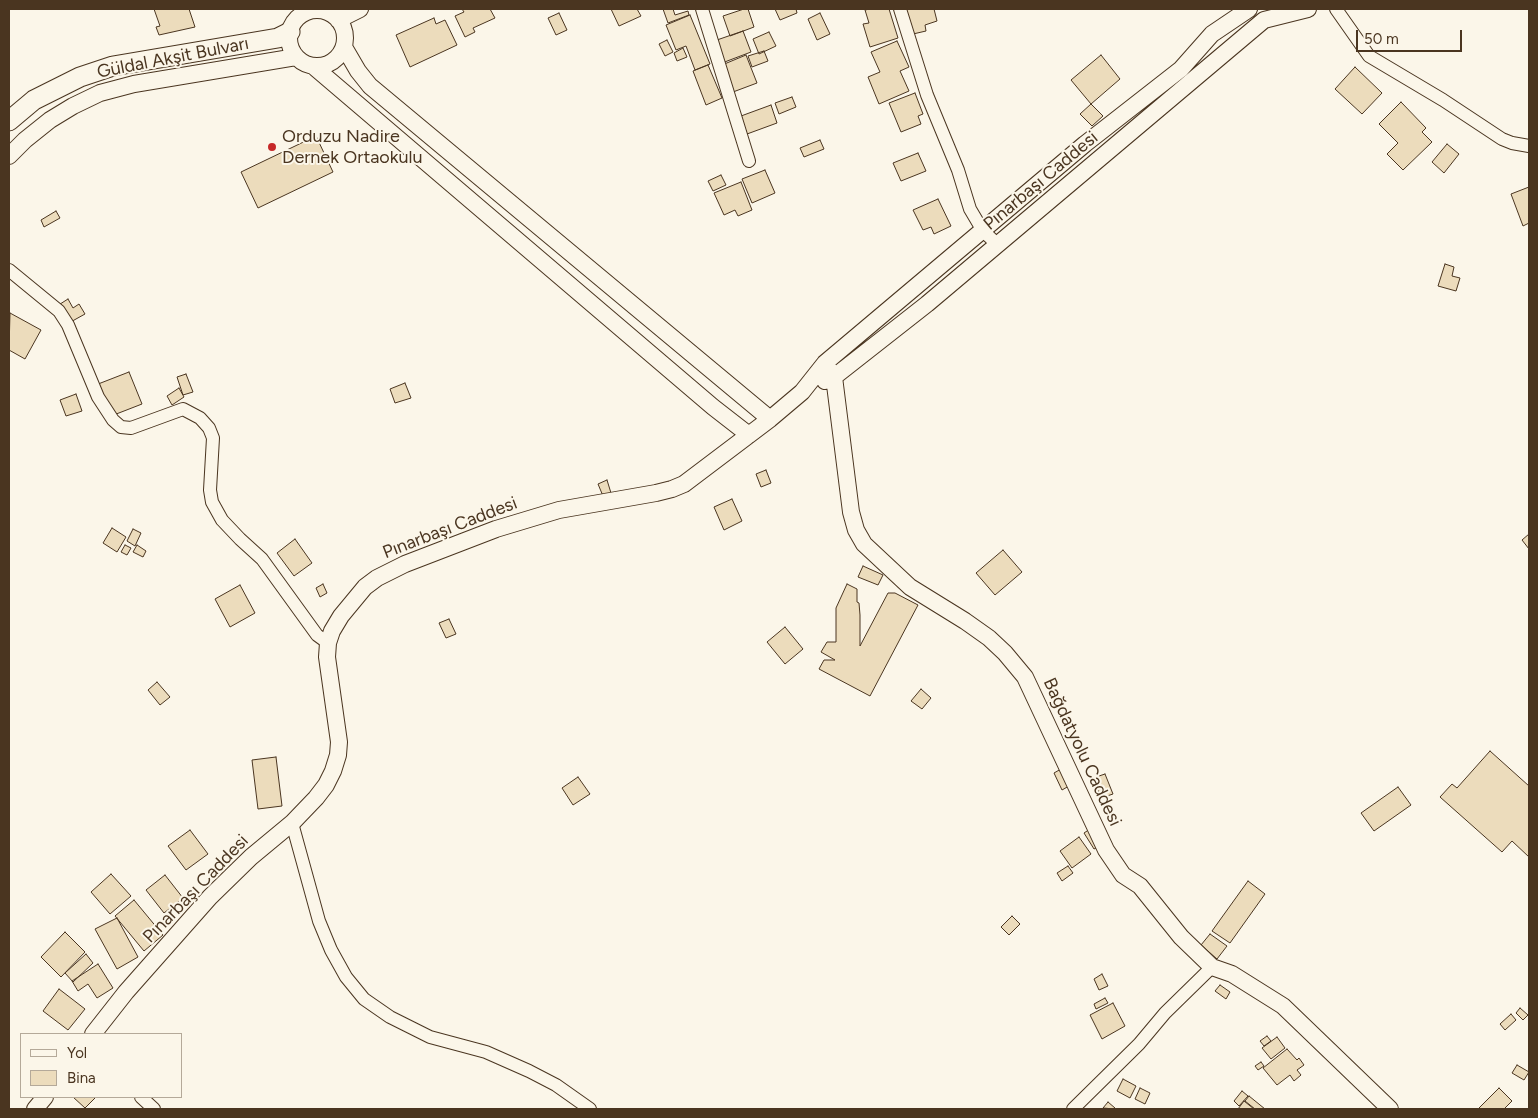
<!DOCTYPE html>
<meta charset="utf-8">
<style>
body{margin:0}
#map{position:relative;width:1538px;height:1118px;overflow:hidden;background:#fbf6e9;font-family:Figtree,sans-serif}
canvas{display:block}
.frame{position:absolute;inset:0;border:10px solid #4a3520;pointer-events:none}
.legend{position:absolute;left:20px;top:1033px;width:162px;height:65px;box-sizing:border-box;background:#fbf6e9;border:1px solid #b4a999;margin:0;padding:6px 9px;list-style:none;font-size:15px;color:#4a3520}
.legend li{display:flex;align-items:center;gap:10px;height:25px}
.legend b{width:25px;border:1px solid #b4a999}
.scale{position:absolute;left:1356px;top:30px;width:106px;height:22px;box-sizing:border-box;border:2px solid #4a3520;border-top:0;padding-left:6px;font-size:15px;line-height:18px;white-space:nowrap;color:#4a3520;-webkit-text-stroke:4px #fbf6e9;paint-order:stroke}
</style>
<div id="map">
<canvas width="1538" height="1118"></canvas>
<div class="frame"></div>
<ul class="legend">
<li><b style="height:6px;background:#fbf6e9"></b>Yol</li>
<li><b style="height:14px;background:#ecdcbc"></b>Bina</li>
</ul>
<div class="scale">50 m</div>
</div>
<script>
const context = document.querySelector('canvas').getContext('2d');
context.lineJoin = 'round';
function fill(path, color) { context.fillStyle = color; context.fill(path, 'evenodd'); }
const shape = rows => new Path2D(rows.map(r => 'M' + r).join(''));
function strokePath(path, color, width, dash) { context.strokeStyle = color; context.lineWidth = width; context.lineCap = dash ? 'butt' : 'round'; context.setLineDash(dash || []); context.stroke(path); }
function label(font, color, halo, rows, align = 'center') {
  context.font = font + ' Figtree,sans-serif'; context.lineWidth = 4; context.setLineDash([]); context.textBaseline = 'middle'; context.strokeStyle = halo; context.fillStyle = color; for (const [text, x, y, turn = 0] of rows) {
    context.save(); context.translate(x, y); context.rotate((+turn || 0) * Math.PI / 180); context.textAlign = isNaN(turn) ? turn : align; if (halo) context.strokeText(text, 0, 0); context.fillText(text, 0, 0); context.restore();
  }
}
const building = shape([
 [154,9,189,9,195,27,159,35,156,27,160,26,154,9],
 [462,9,490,9,495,18,473,28,475,32,465,37,455,16,464,12,462,9],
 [611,9,637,9,641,16,619,26,611,9],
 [663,9,673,9,675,15,688,11,689,15,668,23,663,9],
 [744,9,748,9,754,27,730,36,723,16,744,9],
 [775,9,796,9,797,13,780,20,775,9],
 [870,9,889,9,898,38,870,47,863,24,869,23,865,10,870,9],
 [906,9,934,9,937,21,925,25,926,31,913,34,906,9],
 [559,13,567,30,556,35,548,18,559,13],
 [820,13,830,34,817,40,808,19,820,13],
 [690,15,710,64,695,70,686,46,676,50,666,25,690,15],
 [434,18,436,24,445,20,457,45,410,67,396,35,434,18],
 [743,31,751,52,722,63,714,41,743,31],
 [769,32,776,46,759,54,753,39,769,32],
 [667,40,673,52,665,56,659,44,667,40],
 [897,41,909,67,900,71,909,91,879,104,868,77,880,72,871,52,897,41],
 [683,48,687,57,677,61,674,53,683,48],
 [764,51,768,61,752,67,748,56,764,51],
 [746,55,757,83,733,92,722,65,746,55],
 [1101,55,1120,79,1091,104,1071,80,1101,55],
 [708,65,722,98,706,105,693,71,708,65],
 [1355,67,1382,93,1362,114,1335,89,1355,67],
 [915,93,923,114,918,116,921,124,901,132,889,103,915,93],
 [792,97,796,107,779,114,775,103,792,97],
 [1401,102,1426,128,1422,132,1432,142,1403,170,1387,154,1398,143,1379,124,1401,102],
 [1091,104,1103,116,1092,126,1080,114,1091,104],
 [771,105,777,123,747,134,741,116,771,105],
 [316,136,333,172,258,208,241,172,316,136],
 [820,140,824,149,804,157,800,148,820,140],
 [1447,144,1459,154,1444,173,1432,162,1447,144],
 [918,153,926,171,901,181,893,163,918,153],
 [765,170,775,193,752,203,742,179,765,170],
 [721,175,726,185,713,191,708,181,721,175],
 [741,182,752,210,738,216,735,210,724,215,714,193,741,182],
 [1529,187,1529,223,1523,226,1511,194,1529,187],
 [938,199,951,226,934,234,931,227,923,230,913,210,938,199],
 [56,211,60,218,44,227,41,220,56,211],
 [1445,264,1454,267,1452,276,1460,278,1456,291,1438,286,1445,264],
 [68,299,73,308,79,304,85,314,67,324,57,306,68,299],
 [10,313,41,330,25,359,9,350,10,313],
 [129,372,142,404,106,418,93,386,129,372],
 [186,374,193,392,183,395,177,377,186,374],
 [405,383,411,398,395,403,390,389,405,383],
 [179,388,184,397,172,405,167,396,179,388],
 [76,394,82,411,66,416,60,400,76,394],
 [766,470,771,483,761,487,756,474,766,470],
 [607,480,611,493,603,496,598,484,607,480],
 [732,499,742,521,724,530,714,507,732,499],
 [112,528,126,537,117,552,103,543,112,528],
 [133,529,141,533,135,546,127,541,133,529],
 [1529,534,1529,549,1522,540,1529,534],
 [295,539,312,563,294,576,277,553,295,539],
 [125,545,131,548,127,555,121,552,125,545],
 [137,545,146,551,143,557,133,552,137,545],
 [1003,550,1022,572,995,595,976,573,1003,550],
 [863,566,883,575,878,585,858,577,863,566],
 [323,584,327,593,320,597,316,588,323,584],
 [847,584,857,589,857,602,859,603,860,615,860,646,888,593,895,593,918,605,870,696,819,669,824,660,835,660,821,652,827,642,836,642,836,608,847,584],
 [240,585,255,613,230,627,215,599,240,585],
 [449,619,456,634,446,638,439,623,449,619],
 [785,627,803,649,785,664,767,642,785,627],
 [157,682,170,697,160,705,148,690,157,682],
 [921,689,931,698,922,709,911,701,921,689],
 [1490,751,1529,786,1529,857,1512,841,1502,852,1440,797,1452,784,1457,788,1490,751],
 [276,757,282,806,258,809,252,760,276,757],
 [1061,769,1069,786,1062,790,1054,773,1061,769],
 [1105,774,1113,794,1101,798,1093,778,1105,774],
 [578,777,590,794,573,805,562,788,578,777],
 [1398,787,1411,805,1374,831,1361,813,1398,787],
 [1090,829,1100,846,1094,849,1084,833,1090,829],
 [190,830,208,854,186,870,168,846,190,830],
 [1079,837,1091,854,1072,868,1060,851,1079,837],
 [1068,866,1073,873,1062,881,1057,873,1068,866],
 [111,874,131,896,110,914,91,892,111,874],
 [165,875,183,898,164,913,146,890,165,875],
 [1248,881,1265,894,1230,943,1212,931,1248,881],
 [134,900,163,935,144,951,115,916,134,900],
 [1012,916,1020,924,1009,935,1001,927,1012,916],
 [117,918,138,957,117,969,95,929,117,918],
 [65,932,85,952,61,977,41,957,65,932],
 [1210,934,1227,946,1217,959,1201,945,1210,934],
 [86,954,93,963,73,982,65,973,86,954],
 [98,964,113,988,97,998,88,984,78,991,72,981,98,964],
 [1102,974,1108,986,1099,990,1094,979,1102,974],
 [1220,985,1230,992,1226,999,1215,991,1220,985],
 [59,989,85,1009,68,1030,43,1011,59,989],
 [1105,998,1108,1003,1096,1009,1094,1004,1105,998],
 [1113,1003,1125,1026,1102,1039,1090,1015,1113,1003],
 [1520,1008,1528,1015,1523,1020,1516,1013,1520,1008],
 [1511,1014,1516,1020,1505,1030,1500,1024,1511,1014],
 [1267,1036,1271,1041,1264,1046,1260,1041,1267,1036],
 [1277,1037,1285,1048,1271,1059,1262,1048,1277,1037],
 [1287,1049,1297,1060,1299,1058,1304,1065,1297,1070,1301,1075,1294,1081,1290,1075,1277,1085,1263,1068,1287,1049],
 [1261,1062,1264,1066,1258,1070,1255,1066,1261,1062],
 [1517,1065,1529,1072,1524,1080,1512,1073,1517,1065],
 [1123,1079,1136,1086,1130,1098,1117,1091,1123,1079],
 [1140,1088,1150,1093,1145,1104,1135,1099,1140,1088],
 [1499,1088,1512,1101,1504,1109,1478,1109,1499,1088],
 [1242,1091,1248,1096,1239,1106,1234,1101,1242,1091],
 [1249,1096,1265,1109,1255,1109,1245,1101,1249,1096],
 [73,1097,96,1097,85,1108,73,1097],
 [1244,1101,1254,1109,1238,1109,1244,1101],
 [1108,1102,1115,1108,1114,1109,1103,1108,1108,1102]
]);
fill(building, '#ecdcbc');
strokePath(building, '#4a3520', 1);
const minor = shape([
 [702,9,749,161],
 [900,9,927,95,958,170,970,209,983,231,997,244],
 [1336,9,1369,56,1443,100,1502,139,1512,143,1529,146],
 [9,270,59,311,68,325,98,397,113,420,121,427,131,428,183,409,200,418,209,428,213,438,210,490,212,502,222,520,240,539,262,559,317,635,328,643],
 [292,823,319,921,331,950,346,977,364,999,390,1017,430,1037,486,1052,529,1071,556,1085,590,1109],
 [141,1097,154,1109],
 [1073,1109,1139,1044,1165,1013,1212,967]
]);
const tertiary = shape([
 '289 38a28 28 0 1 1 56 0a28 28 0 1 1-56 0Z',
 [338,20,360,9],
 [344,47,358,71,370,86,770,419],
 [313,66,713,407,749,435],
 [9,156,25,140,50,120,73,106,100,93,134,84,296,57],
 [825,363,834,377,851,512,856,530,864,544,910,587,965,621,989,638,1005,653,1025,677,1106,850,1123,875,1140,886,1181,937,1212,967,1232,974,1283,1006,1390,1109],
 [825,381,834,377,927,304,1264,20,1308,9],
 [93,1034,126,992,210,897,251,857,292,823,316,798,326,785,333,771,338,755,339,742,327,657,328,643,332,631,341,616,365,587,377,578,405,564,496,529,559,510,656,493,672,489,684,484,770,419,802,392,825,363,1085,144,1181,69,1212,34,1249,9],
 [35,1109,45,1097]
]);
const secondary = shape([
 [9,121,34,100,80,77,113,66,278,38,290,32]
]);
strokePath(minor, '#4a3520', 14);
strokePath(tertiary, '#4a3520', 18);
strokePath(secondary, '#4a3520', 21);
strokePath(minor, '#fbf6e9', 12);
strokePath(tertiary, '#fbf6e9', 16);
strokePath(secondary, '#fbf6e9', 19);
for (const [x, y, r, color] of [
 [272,147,5,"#c62828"]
]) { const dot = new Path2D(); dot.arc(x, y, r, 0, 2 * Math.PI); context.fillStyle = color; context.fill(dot); strokePath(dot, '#fbf6e9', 2); }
label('18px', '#4a3520', '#fbf6e9', [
 ["Güldal Akşit Bulvarı",173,58,-11],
 ["Pınarbaşı Caddesi",1041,181,-40],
 ["Pınarbaşı Caddesi",450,528,-21],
 ["Bağdatyolu Caddesi",1082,752,65],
 ["Pınarbaşı Caddesi",196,889,-46]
]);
label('18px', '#4a3520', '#fbf6e9', [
 ["Orduzu Nadire",282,137],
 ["Dernek Ortaokulu",282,158]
], 'left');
</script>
